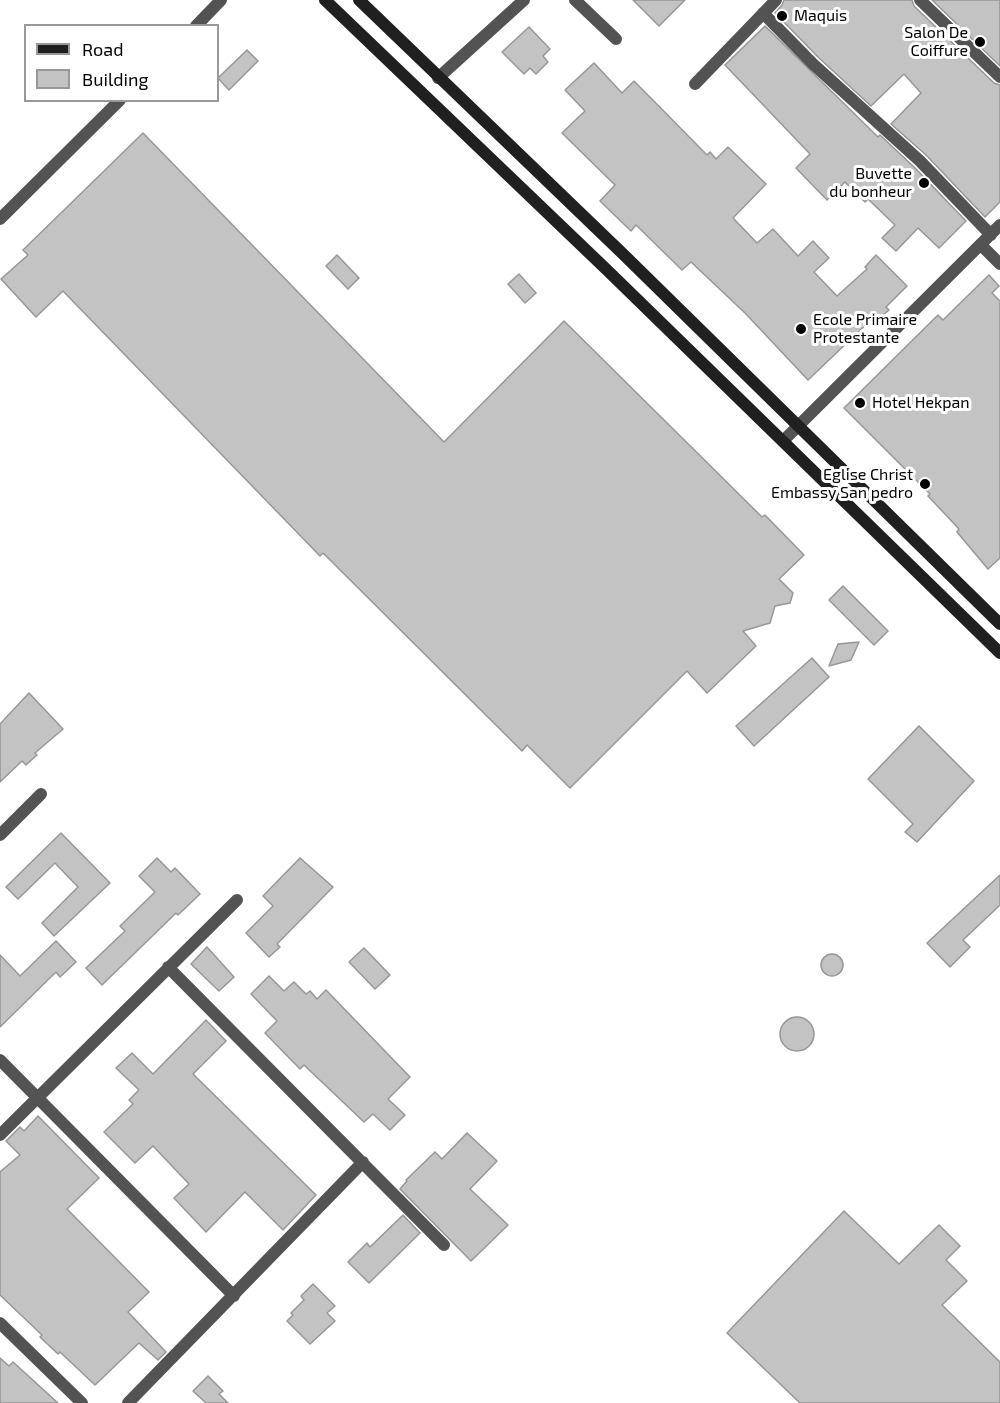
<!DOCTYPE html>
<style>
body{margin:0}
#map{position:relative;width:1000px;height:1403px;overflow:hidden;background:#fff;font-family:"Exo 2",sans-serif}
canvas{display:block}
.legend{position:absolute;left:24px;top:24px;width:195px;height:78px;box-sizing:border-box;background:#fff;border:2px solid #999;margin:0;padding:8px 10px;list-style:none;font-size:18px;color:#000}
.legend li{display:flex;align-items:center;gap:12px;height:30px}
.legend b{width:30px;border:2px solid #999}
</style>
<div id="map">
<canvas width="1000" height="1403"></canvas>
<ul class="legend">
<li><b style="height:8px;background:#202020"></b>Road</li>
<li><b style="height:16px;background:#c3c3c3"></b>Building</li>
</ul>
</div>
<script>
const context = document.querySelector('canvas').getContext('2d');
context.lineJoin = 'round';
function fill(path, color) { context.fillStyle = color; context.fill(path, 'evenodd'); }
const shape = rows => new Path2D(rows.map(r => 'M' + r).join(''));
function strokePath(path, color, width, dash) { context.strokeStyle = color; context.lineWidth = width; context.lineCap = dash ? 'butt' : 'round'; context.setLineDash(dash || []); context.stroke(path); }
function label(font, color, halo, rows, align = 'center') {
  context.font = font + ' "Exo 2",sans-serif'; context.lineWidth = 6; context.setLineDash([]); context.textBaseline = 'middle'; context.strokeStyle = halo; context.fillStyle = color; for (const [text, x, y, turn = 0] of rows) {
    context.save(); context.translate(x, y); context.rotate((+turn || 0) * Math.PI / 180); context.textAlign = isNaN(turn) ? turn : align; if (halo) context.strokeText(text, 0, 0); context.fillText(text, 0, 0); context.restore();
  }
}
const building = shape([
 [633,0,685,0,659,26,633,0],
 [784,0,912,0,914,6,994,83,1000,85,1000,202,985,217,926,155,891,124,921,93,904,74,871,106,819,58,775,13,782,5,784,0],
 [932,0,1000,0,1000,66,932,0],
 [765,26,878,137,880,135,914,167,966,221,939,248,918,228,896,251,882,238,895,225,868,199,865,202,845,182,827,200,796,168,810,154,725,65,765,26],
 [529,27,550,49,543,56,548,62,536,74,530,68,524,74,502,52,529,27],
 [247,50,258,61,229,90,218,78,247,50],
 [594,63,622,93,634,81,707,155,710,152,716,159,728,147,766,184,733,218,757,243,773,229,798,256,813,241,829,258,814,272,837,296,867,269,865,267,876,255,907,286,886,307,889,310,877,320,874,317,808,380,745,313,691,262,682,270,636,225,631,231,600,201,615,185,562,133,585,111,565,90,594,63],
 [143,133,444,442,564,321,762,517,765,515,804,555,779,579,793,593,790,603,775,606,770,623,743,631,756,646,707,693,687,671,570,788,527,745,522,751,323,553,320,556,63,291,36,317,1,279,28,255,23,250,143,133],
 [337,255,359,278,348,289,326,266,337,255],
 [519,274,536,293,525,303,508,284,519,274],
 [989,275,999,286,992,293,1000,301,1000,558,988,569,957,532,959,529,928,496,930,494,844,408,938,315,943,320,989,275],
 [843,586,888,631,874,645,829,600,843,586],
 [859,642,851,660,829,666,838,644,859,642],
 [812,658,829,677,754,746,736,726,812,658],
 [29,693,63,729,35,753,37,755,26,765,22,761,0,782,0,724,29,693],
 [919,726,974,781,917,842,905,832,913,824,868,779,919,726],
 [61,833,110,883,54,936,42,923,78,887,55,863,18,899,6,887,61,833],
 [157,858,171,872,175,868,200,894,178,915,176,913,102,985,86,968,125,931,120,926,155,892,139,876,157,858],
 [300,858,333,887,277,944,280,947,269,957,246,933,273,906,263,896,300,858],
 [1000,875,1000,905,963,940,970,947,950,967,927,943,1000,875],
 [56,941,76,962,60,977,56,972,0,1027,0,955,20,976,56,941],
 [207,947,234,977,219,991,191,964,207,947],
 [364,948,390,975,375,989,349,962,364,948],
 '821 965a11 11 0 1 1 22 0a11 11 0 1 1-22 0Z',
 [269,976,284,991,294,982,306,994,310,991,317,999,326,990,410,1077,388,1099,405,1115,390,1130,373,1114,364,1122,304,1065,300,1069,265,1033,277,1021,251,994,269,976],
 '780 1034a17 17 0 1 1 34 0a17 17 0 1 1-34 0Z',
 [206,1020,226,1041,193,1074,316,1195,283,1230,245,1192,206,1232,174,1198,189,1184,153,1146,135,1163,104,1132,133,1104,129,1100,139,1090,116,1068,132,1053,153,1074,206,1020],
 [38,1116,99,1178,67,1209,149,1292,128,1312,166,1352,158,1360,139,1343,95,1385,60,1352,58,1354,40,1337,42,1335,0,1295,0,1172,20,1155,6,1141,20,1127,24,1131,38,1116],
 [467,1133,497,1161,470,1189,508,1225,471,1261,400,1189,407,1181,406,1180,435,1152,442,1159,467,1133],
 [844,1211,899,1264,939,1225,960,1246,946,1260,967,1281,942,1305,1000,1362,1000,1403,800,1403,727,1333,844,1211],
 [403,1215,420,1233,369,1283,348,1262,367,1243,370,1247,403,1215],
 [313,1284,335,1306,327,1313,335,1321,310,1344,287,1321,293,1315,291,1313,304,1300,301,1296,313,1284],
 [0,1358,9,1366,13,1362,58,1403,0,1403,0,1358],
 [208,1376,223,1391,219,1394,228,1403,206,1403,193,1391,208,1376]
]);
fill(building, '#c3c3c3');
strokePath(building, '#979797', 1.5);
strokePath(shape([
 [575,0,616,39],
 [920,0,1000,77],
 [763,13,813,64,920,161,991,235],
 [196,26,221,0],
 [438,78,524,0],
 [695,84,776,0],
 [0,219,120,100],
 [981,245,1000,264],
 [783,441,1000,225],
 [0,835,41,794],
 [168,967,444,1245],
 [0,1060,234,1296],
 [0,1135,237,900],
 [0,1323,82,1403],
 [128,1403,363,1162]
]), '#535353', 12);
strokePath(shape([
 [325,0,607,270,1000,653],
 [359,0,623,254,1000,624]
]), '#202020', 12);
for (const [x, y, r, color] of [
 [782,16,6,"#000"],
 [980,42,6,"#000"],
 [924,183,6,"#000"],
 [801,329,6,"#000"],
 [860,403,6,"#000"],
 [925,484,6,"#000"]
]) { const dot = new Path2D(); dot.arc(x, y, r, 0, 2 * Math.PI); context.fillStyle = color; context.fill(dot); strokePath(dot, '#fff', 2); }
label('16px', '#000', '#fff', [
 ["Maquis",794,16],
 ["Salon De",968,33,"right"],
 ["Coiffure",968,51,"right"],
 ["Buvette",912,174,"right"],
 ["du bonheur",912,192,"right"],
 ["Ecole Primaire",813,320],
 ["Protestante",813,338],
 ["Hotel Hekpan",872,403],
 ["Eglise Christ",913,475,"right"],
 ["Embassy San pedro",913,493,"right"]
], 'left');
</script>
